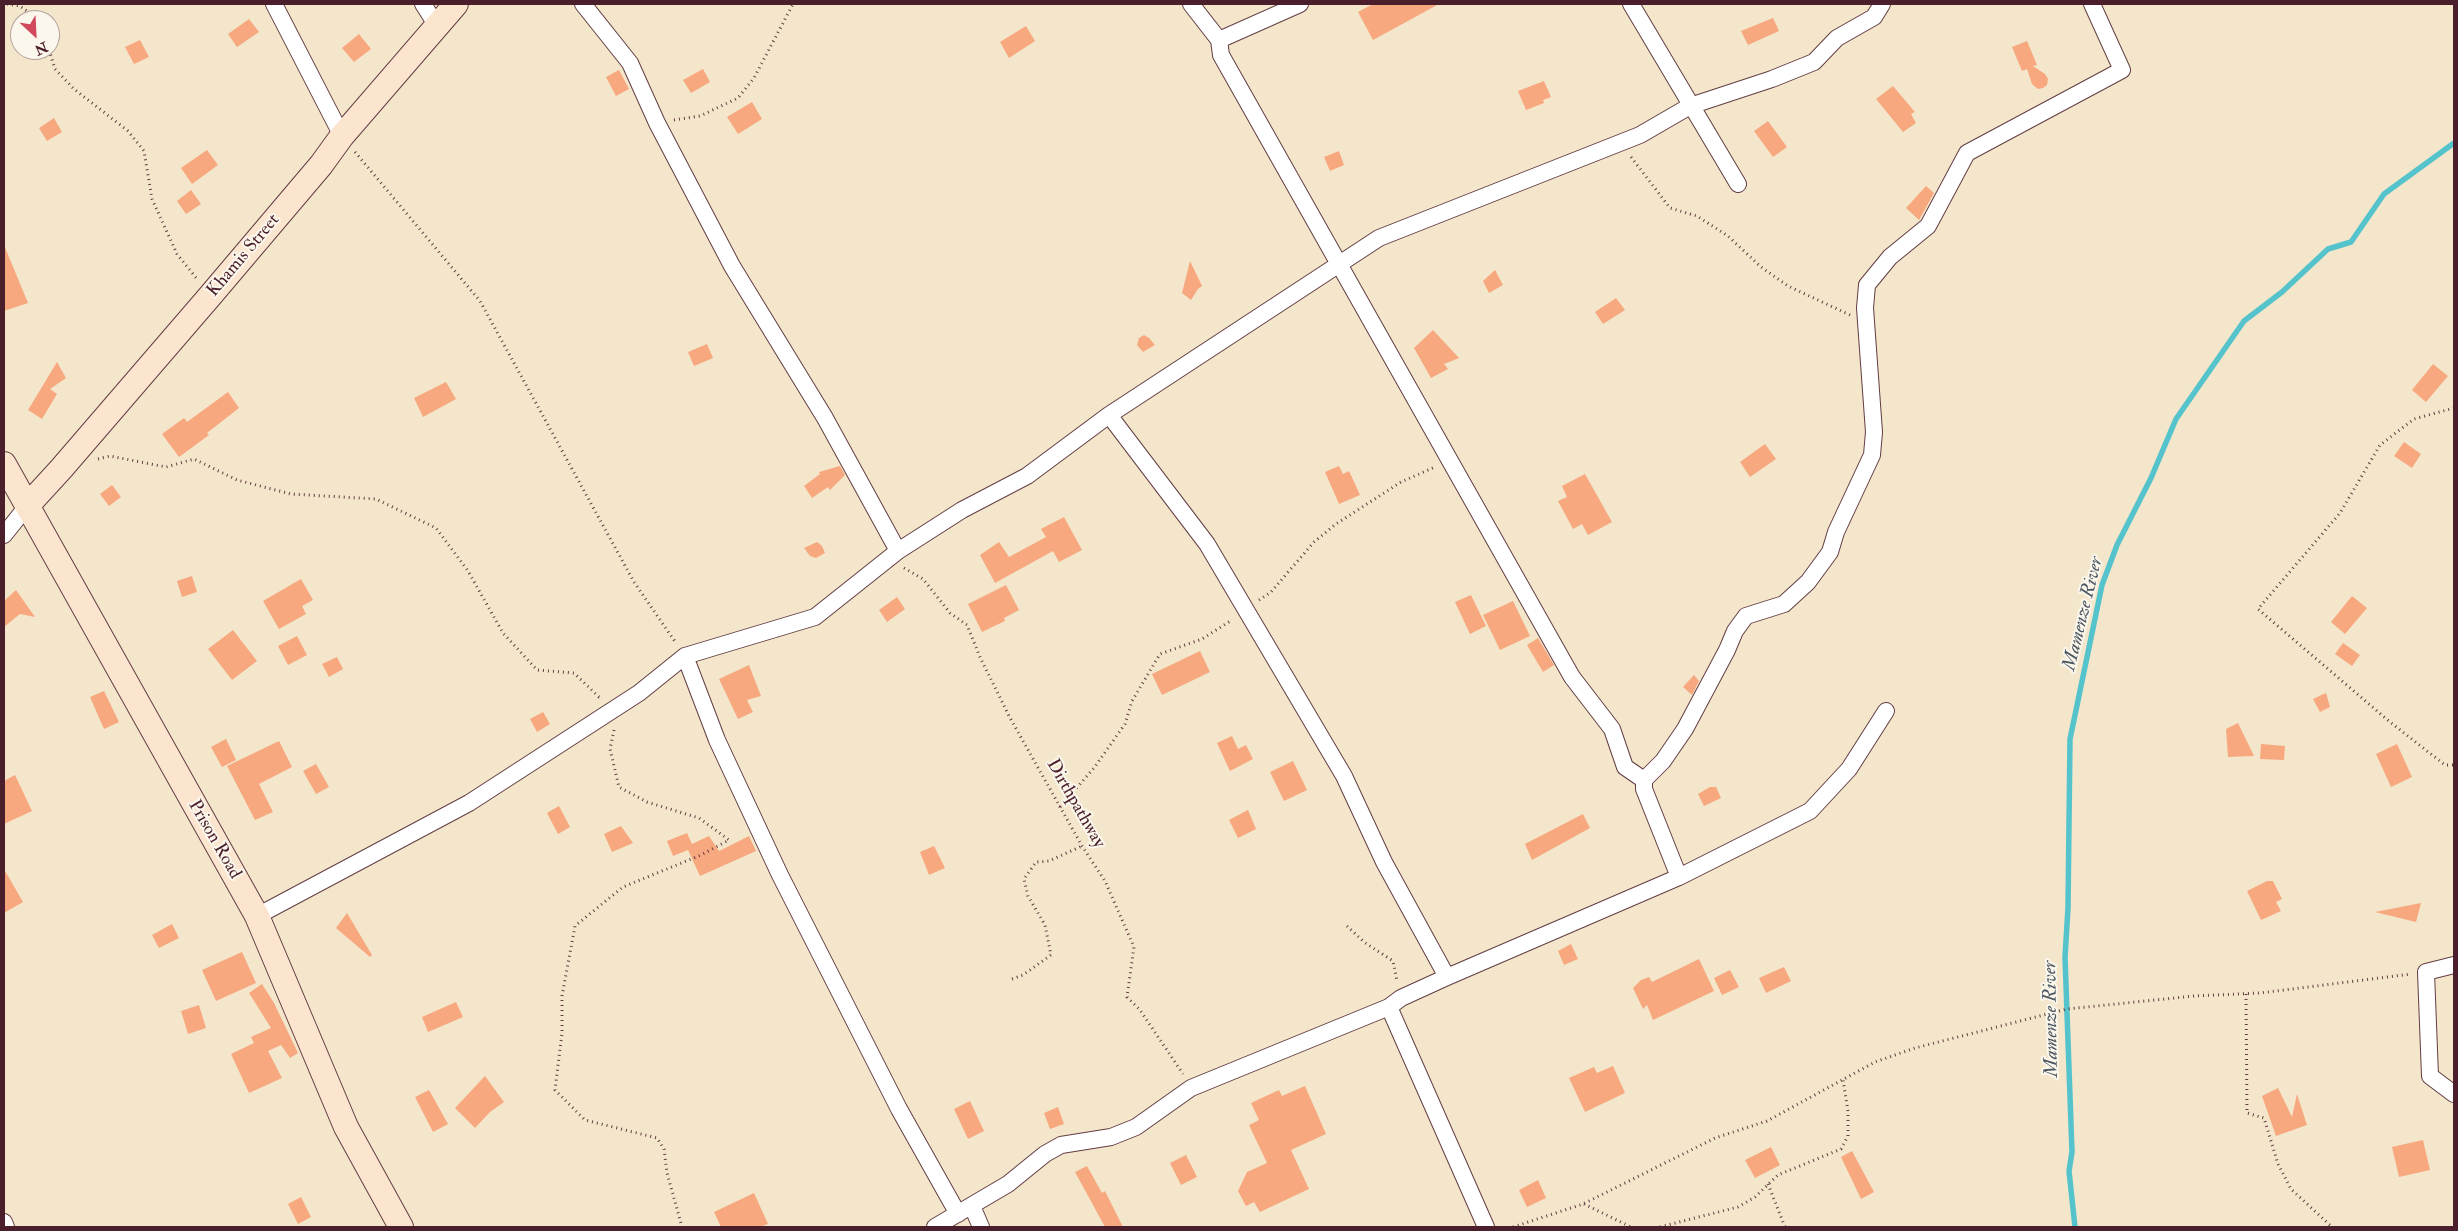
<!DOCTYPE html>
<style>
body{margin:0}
#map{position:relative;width:2458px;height:1231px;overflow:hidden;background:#f3e6cb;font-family:"IM FELL Double Pica",serif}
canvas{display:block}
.frame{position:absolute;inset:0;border:5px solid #4a1f2b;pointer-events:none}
.north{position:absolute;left:10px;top:10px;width:50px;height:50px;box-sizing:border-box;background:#fbf7ec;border:1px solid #b4a19f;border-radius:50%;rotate:155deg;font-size:14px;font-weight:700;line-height:20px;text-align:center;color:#4a1f2b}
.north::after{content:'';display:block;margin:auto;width:18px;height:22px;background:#d1495b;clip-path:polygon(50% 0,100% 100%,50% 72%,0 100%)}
</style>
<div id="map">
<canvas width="2458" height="1231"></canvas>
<div class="frame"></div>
<div class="north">N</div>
</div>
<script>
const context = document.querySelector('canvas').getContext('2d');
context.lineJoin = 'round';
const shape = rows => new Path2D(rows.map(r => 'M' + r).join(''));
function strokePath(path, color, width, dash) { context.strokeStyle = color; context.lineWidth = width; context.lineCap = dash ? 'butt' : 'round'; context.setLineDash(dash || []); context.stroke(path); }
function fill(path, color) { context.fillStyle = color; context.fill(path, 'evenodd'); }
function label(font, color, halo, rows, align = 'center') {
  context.font = font + ' "IM FELL Double Pica",serif'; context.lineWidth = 4; context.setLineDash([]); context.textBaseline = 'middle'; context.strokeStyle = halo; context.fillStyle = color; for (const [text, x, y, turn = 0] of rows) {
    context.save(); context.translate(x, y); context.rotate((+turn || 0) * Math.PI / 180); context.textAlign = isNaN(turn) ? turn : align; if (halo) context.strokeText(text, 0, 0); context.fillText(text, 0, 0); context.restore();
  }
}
strokePath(shape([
 [2075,1227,2069,1171,2072,1152,2065,957,2068,908,2070,739,2102,585,2117,545,2151,478,2176,419,2244,321,2282,292,2328,249,2351,242,2384,194,2454,143]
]), '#55c3cc', 5.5);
fill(shape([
 [1373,4,1439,4,1373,40,1358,12],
 [1773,18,1779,31,1748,45,1741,31],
 [249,19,259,32,237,47,228,34],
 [1026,26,1035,41,1009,58,1000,42],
 [359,34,371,49,354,62,342,48],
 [140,40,149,57,134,64,125,47],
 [2027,41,2037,65,2033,66,2045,74,2048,79,2047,85,2043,88,2038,89,2032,84,2027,69,2022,71,2012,47],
 [703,69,710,82,691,93,683,80],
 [619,70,629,89,616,96,606,77],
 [1544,81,1551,97,1543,100,1544,103,1526,110,1518,91],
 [1893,86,1915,112,1911,114,1916,123,1903,132,1876,99],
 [752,102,762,119,738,134,727,117],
 [54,118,62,132,47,141,39,128],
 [1768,121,1787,147,1773,157,1754,131],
 [207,150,218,165,192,184,181,168],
 [1339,151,1344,165,1330,171,1324,157],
 [1926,186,1934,193,1919,220,1906,208],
 [191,190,201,204,186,214,177,201],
 [4,245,28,303,4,311],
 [1190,261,1202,286,1198,289,1191,300,1182,293],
 [1495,270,1503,285,1489,293,1483,281],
 [1616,298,1625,310,1603,324,1595,312],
 [1433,330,1459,358,1444,364,1448,369,1431,378,1414,348],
 [1144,335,1149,338,1155,345,1143,352,1137,345,1139,338],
 [707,344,713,358,694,366,688,352],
 [57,362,66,378,50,389,57,394,42,419,28,410],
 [2433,364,2448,376,2426,402,2412,390],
 [446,382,456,399,423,417,414,398],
 [228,392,239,408,207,433,209,435,179,457,162,434,184,418,187,422],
 [2404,442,2421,454,2412,468,2394,456],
 [1765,444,1776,459,1750,477,1740,462],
 [840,466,845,475,830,490,828,487,812,498,804,486,820,474,819,472],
 [1339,466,1343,474,1349,471,1360,495,1339,504,1325,472],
 [1585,474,1612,522,1588,535,1582,524,1573,529,1558,501,1567,497,1562,486],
 [112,485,121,497,109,506,100,494],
 [1064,517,1082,550,1059,562,1053,551,995,583,980,555,999,542,1009,557,1046,537,1041,529],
 [817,542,822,546,825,553,816,558,810,556,804,548],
 [192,576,197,592,182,597,177,581],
 [301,579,313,600,302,606,306,614,279,629,263,601],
 [1006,585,1019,610,1004,618,1005,621,982,632,968,604],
 [16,590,35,617,20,614,4,627,4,601],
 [1471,595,1486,626,1470,634,1455,602],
 [2352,596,2367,608,2345,634,2331,622],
 [897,597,905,609,887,622,879,610],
 [1513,601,1530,636,1500,650,1483,615],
 [233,630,257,661,232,680,208,649],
 [297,636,307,655,288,665,278,646],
 [1538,638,1554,665,1543,672,1527,645],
 [2343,643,2360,655,2352,666,2335,654],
 [1200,651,1210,672,1162,695,1152,674],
 [337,657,343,669,329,677,322,664],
 [749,665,761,696,747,700,753,712,738,719,719,679],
 [1694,675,1699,681,1692,695,1683,687],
 [104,691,119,722,104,729,90,697],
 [2326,693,2330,707,2320,712,2313,699],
 [543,712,550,724,537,732,530,719],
 [2238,723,2254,756,2228,757,2226,729],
 [1232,736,1238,749,1246,745,1253,759,1230,771,1217,743],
 [226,739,236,760,222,767,211,747],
 [279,741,292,767,259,784,273,812,255,820,227,766],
 [2261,744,2285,746,2284,760,2260,759],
 [2397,744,2412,777,2391,787,2376,754],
 [1293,761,1307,790,1284,801,1270,772],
 [316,764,329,787,316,794,303,771],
 [15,775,32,811,4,824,4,781],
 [1710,787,1716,787,1721,798,1704,806,1698,794],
 [559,806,570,827,558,834,547,813],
 [1248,810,1256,829,1238,838,1229,820],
 [1583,814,1590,828,1532,860,1525,844],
 [621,826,633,843,612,852,604,834],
 [687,833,692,844,709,836,719,851,749,836,756,851,700,876,688,850,673,856,667,841],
 [934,846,945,868,929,875,920,852],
 [4,869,23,902,4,913],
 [2267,881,2273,881,2282,899,2276,902,2281,911,2261,920,2247,891],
 [2421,903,2416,922,2375,912],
 [347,913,372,955,370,957,336,928],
 [172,924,179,938,159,948,152,935],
 [1571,944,1578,959,1564,965,1558,951],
 [242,952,256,983,216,1001,202,970],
 [1699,959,1714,991,1653,1020,1647,1005,1643,1009,1633,988,1641,980,1649,977,1652,982],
 [1784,967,1791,981,1766,993,1759,978],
 [1730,970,1739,987,1722,995,1714,978],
 [262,984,274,1003,298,1053,290,1058,281,1045,268,1051,282,1078,249,1093,231,1054,254,1043,251,1037,271,1028,249,993],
 [456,1002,463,1017,428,1032,422,1017],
 [199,1005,206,1028,188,1034,181,1011],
 [1613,1066,1625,1093,1585,1112,1569,1078,1594,1067,1597,1073],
 [485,1076,504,1102,490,1112,475,1128,455,1108],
 [1305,1086,1326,1134,1291,1150,1309,1189,1260,1212,1254,1202,1246,1206,1238,1191,1247,1172,1267,1163,1249,1125,1259,1120,1251,1103,1279,1090,1282,1096],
 [2278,1088,2292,1117,2297,1094,2307,1125,2276,1136,2262,1096],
 [429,1090,448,1124,433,1132,415,1097],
 [970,1101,984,1131,968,1139,954,1109],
 [1058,1107,1064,1124,1050,1129,1044,1113],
 [2423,1140,2430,1170,2399,1177,2392,1147],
 [1771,1147,1780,1165,1755,1178,1745,1160],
 [1852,1151,1874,1192,1861,1199,1841,1157],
 [1186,1155,1197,1177,1181,1185,1170,1163],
 [1087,1166,1102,1193,1105,1191,1123,1227,1105,1227,1075,1172],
 [1538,1180,1546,1198,1527,1207,1519,1190],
 [754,1193,768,1224,760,1227,721,1227,714,1212],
 [301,1197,311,1217,298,1224,288,1204]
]), '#f7a87f');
const street = shape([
 [274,4,342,136],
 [423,4,437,26],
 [583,4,630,63,657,123,732,266,825,418,898,551],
 [1191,4,1219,40,1221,55,1572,677,1612,729,1625,767,1644,780,1644,789,1679,877],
 [1631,4,1738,184],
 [1219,40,1300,4],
 [1109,415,1207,544,1344,776,1384,862,1447,977],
 [4,535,28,505],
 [685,656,717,740,780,875,899,1109,958,1214],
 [1644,780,1663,761,1685,729,1727,650,1735,631,1746,616,1784,604,1808,582,1830,552,1836,532,1872,455,1874,432,1865,308,1867,285,1890,257,1928,226,1967,153,2122,70,2092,4],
 [257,916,469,803,639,693,685,656,815,617,898,551,962,510,1027,476,1109,415,1379,238,1640,135,1690,106,1772,79,1814,62,1837,38,1874,17,1882,4],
 [2454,965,2426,972,2430,1076,2454,1094],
 [1389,1007,1486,1227],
 [972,1206,981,1227],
 [4,1222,6,1227],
 [935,1227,1008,1184,1045,1154,1061,1145,1111,1137,1136,1127,1191,1088,1389,1007,1401,998,1447,977,1679,877,1810,811,1849,769,1886,711]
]);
const secondary = shape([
 [4,464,257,916,346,1127,401,1227],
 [28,505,61,469,210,296,321,165,342,136,456,4]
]);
strokePath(street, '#633d43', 18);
strokePath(secondary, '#633d43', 26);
strokePath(shape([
 [7,4,20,6,39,20],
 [49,50,55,69,74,89,128,131,144,151,152,199,177,254,197,279],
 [674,120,700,116,738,98,754,78,793,4],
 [355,152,480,301,634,582,676,643],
 [1631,157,1670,208,1697,216,1728,236,1761,267,1788,286,1850,315],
 [2454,408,2414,419,2380,445,2340,513,2258,609,2390,722,2445,765,2454,765],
 [98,459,110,456,166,467,194,459,237,480,291,494,376,499,436,528,468,571,503,633,537,670,574,673,599,697,601,697],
 [904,568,923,579,950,613,967,625,980,657,1009,716,1082,846,1105,881,1134,947,1127,997,1140,1010,1183,1074],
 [1259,600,1271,592,1314,542,1336,524,1401,482,1435,467],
 [614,730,610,749,619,787,647,802,699,818,729,840,701,855,623,887,575,926,562,996,562,1033,555,1090,585,1120,657,1138,664,1149,667,1173,682,1227],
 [1060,807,1094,768,1125,724,1132,701,1160,654,1202,639,1232,620],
 [1347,926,1364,942,1393,961,1397,981],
 [1012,979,1023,975,1051,955,1045,925,1028,896,1024,879,1036,862,1049,861,1082,846],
 [2246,994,2247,1113,2264,1118,2278,1164,2291,1189,2332,1227],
 [1768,1184,1785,1227],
 [1584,1204,1631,1227],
 [1513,1227,1583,1204,1715,1138,1767,1121,1875,1062,1915,1048,2067,1009,2194,996,2260,993,2411,974],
 [1660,1227,1738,1207,1755,1197,1778,1175,1841,1149,1848,1136,1848,1111,1843,1080]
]), '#633d43', 3, [1, 4]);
strokePath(street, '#fff', 16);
strokePath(secondary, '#fce5cf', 24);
label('18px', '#4a1f2b', '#fbf7ec', [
 ["Khamis Street",244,256,-50],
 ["Dirthpathway",1075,804,60],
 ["Prison Road",214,840,60]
]);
label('italic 19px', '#4e5863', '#fbf7ec', [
 ["Mamenze River",2084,614,-76],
 ["Mamenze River",2052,1019,-91]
]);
</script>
